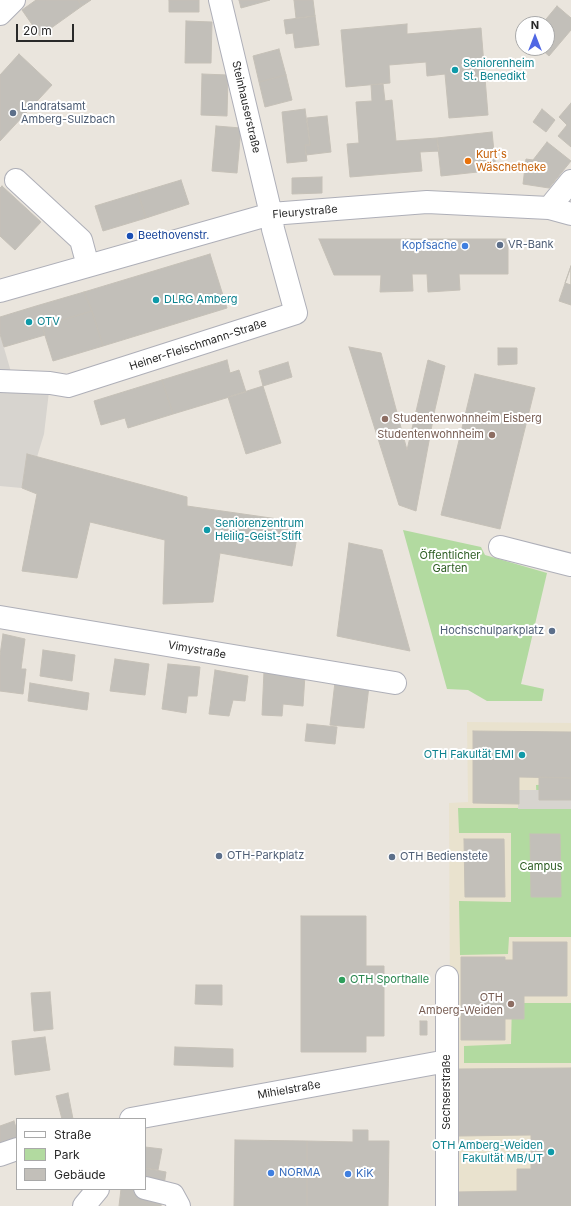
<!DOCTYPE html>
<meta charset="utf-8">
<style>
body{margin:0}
#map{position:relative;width:571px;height:1206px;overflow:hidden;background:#eae5dd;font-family:Inter,sans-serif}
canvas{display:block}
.legend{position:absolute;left:16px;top:1118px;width:130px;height:72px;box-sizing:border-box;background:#fff;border:1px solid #a9a9a9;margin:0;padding:5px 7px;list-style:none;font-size:12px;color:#292929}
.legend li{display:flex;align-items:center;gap:8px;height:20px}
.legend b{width:20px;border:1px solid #a9a9a9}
.north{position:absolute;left:515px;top:16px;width:40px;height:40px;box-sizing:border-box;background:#fff;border:1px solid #a9a9a9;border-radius:50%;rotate:0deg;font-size:11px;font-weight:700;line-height:16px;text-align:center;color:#292929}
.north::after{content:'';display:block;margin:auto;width:14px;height:18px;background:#5067e4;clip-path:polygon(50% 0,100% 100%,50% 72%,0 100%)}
.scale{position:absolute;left:16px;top:24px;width:58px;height:18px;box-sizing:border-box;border:2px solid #292929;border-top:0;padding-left:5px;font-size:12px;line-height:14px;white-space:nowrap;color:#292929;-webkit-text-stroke:3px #fff;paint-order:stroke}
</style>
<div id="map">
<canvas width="571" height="1206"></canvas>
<ul class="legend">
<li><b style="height:5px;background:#fff"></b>Straße</li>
<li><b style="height:11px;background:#b2daa0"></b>Park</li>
<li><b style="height:11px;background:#c2bfb9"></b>Gebäude</li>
</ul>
<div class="north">N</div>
<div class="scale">20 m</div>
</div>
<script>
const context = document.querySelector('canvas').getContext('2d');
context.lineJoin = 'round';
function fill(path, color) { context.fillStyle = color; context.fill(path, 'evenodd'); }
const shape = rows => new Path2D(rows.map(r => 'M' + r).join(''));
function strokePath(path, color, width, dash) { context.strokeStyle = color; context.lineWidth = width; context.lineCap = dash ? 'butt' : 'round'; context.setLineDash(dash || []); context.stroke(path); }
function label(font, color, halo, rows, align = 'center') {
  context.font = font + ' Inter,sans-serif'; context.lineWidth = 4; context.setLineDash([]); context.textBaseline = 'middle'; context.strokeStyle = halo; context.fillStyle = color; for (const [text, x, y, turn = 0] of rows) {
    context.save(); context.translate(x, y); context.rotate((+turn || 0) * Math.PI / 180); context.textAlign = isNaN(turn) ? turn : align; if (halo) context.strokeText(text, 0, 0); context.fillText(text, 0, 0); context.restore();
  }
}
fill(shape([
 [467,722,571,723,571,1206,451,1206,449,803,468,802]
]), '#e9e2ce');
fill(shape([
 [403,530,481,547,485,555,547,573,521,684,544,689,542,701,487,701,468,690,447,689],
 [571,784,571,937,509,937,508,954,460,955,459,901,511,902,511,833,459,833,458,808,537,808,536,785],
 [512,1003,571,1003,571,1063,464,1063,464,1046,511,1044]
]), '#b2daa0');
fill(shape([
 [0,334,11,372,50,383,44,434,37,457,27,455,22,488,0,486],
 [519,790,539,790,540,800,571,800,571,809,518,809]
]), '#d7d4cf');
const building = shape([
 [36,0,78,0,82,6,40,36,22,10,36,0],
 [78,0,91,0,82,6,78,0],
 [169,0,199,0,199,12,169,12,169,0],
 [239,0,270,0,241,8,239,0],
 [294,0,313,0,315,16,296,18,294,0],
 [557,6,571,18,571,30,549,56,540,48,547,48,547,24,542,24,557,6],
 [315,16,319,45,295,48,293,33,286,34,284,20,315,16],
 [186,21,212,22,211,63,185,63,186,21],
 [407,24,407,34,481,28,488,115,449,118,445,74,427,76,426,62,389,65,390,83,346,87,341,30,407,24],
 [279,49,286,75,259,82,253,56,279,49],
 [19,54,52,85,0,141,0,75,19,54],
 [202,74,228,75,227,116,201,115,202,74],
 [286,75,292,100,265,107,259,82,286,75],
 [383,84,385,101,392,100,396,141,437,138,439,151,420,152,422,171,350,177,347,144,359,143,356,102,372,101,371,85,383,84],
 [571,103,571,147,558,136,567,125,559,117,571,103],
 [305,109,310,145,305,145,307,161,287,163,282,112,305,109],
 [542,109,555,120,546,132,533,122,542,109],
 [327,116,331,152,306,155,305,145,310,145,307,118,327,116],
 [216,126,241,128,237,173,212,171,216,126],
 [492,132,496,170,441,176,437,138,492,132],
 [547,142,571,161,549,188,523,184,526,159,533,160,547,142],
 [322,177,322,193,292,194,292,178,322,177],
 [181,180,189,204,146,218,138,193,181,180],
 [2,186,41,222,15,250,0,236,0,188,2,186],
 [138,193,146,218,103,231,95,206,138,193],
 [319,239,508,239,508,274,459,274,460,290,428,292,427,274,412,274,413,291,380,292,381,275,334,275,319,239],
 [210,254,227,308,103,346,92,311,84,292,210,254],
 [571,266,571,285,565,283,571,266],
 [571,266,571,305,559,301,571,266],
 [84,292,92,311,42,326,45,335,4,347,0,334,0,317,36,306,84,292],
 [92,311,103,346,53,361,42,326,92,311],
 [349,347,381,353,407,450,428,360,445,366,435,409,416,511,399,505,349,347],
 [498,348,517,348,517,364,498,365,498,348],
 [227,360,230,373,239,370,246,392,173,414,162,380,227,360],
 [288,362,292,377,263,386,259,371,288,362],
 [475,374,535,388,500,529,441,515,475,374],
 [162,380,173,414,128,428,125,418,101,425,94,401,162,380],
 [263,386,281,443,246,454,228,397,263,386],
 [27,454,187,497,187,506,285,520,283,529,298,531,292,566,220,553,213,602,163,604,165,540,90,522,77,578,22,571,37,494,22,488,27,454],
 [349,543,382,550,410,651,337,636,349,543],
 [3,634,25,639,21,669,26,669,23,694,0,691,0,655,3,634],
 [43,650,75,655,72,681,40,676,43,650],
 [115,659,149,664,145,695,110,691,115,659],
 [168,664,200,667,197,696,188,696,186,713,162,709,168,664],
 [215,670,248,676,245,701,233,700,229,716,209,714,215,670],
 [264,671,305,675,303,706,283,704,282,716,262,715,264,671],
 [335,682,369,686,364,728,330,725,335,682],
 [30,683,89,693,87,710,28,701,30,683],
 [307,724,337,727,335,744,305,741,307,724],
 [473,731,571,732,571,778,519,777,519,804,473,803,473,731],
 [539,777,571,778,571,800,539,800,539,777],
 [530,834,560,834,561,897,531,897,530,834],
 [464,839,504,839,505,897,465,897,464,839],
 [301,916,366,916,366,966,384,966,384,1036,366,1036,366,1052,301,1052,301,916],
 [513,942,567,942,567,996,524,996,524,1019,505,1019,505,1040,461,1040,461,957,505,957,505,960,513,960,513,942],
 [196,985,222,985,222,1005,195,1004,196,985],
 [50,992,53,1029,34,1031,31,993,50,992],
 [420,1021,427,1021,427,1035,420,1035,420,1021],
 [45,1037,50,1070,15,1075,12,1041,45,1037],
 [175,1047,233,1049,233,1067,174,1065,175,1047],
 [571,1068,571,1206,456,1206,456,1192,517,1191,517,1169,531,1169,531,1135,459,1136,459,1069,571,1068],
 [68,1093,73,1119,62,1119,56,1096,68,1093],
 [14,1121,17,1131,17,1140,0,1145,0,1126,14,1121],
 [353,1130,368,1130,368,1141,389,1141,388,1206,307,1206,307,1141,353,1142,353,1130],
 [235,1140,307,1141,307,1206,234,1206,235,1140],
 [145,1147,162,1149,158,1170,145,1168,145,1147],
 [145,1168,166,1172,161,1206,119,1206,121,1189,145,1189,145,1168]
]);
fill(building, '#c2bfb9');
strokePath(building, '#c5c0b7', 1);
const minor = shape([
 [0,14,14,0],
 [16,180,81,240,88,266],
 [549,208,571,181],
 [0,291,271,214,427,202,549,208,571,214],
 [0,381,50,383,68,386,296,313,273,229,271,214,220,0],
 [500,547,571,565],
 [0,617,395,683],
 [447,977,447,1206],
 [131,1119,447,1061],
 [0,1155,17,1149],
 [145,1188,173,1195,179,1206],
 [84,1206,98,1189]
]);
strokePath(minor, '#aeafb8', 24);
strokePath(minor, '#fff', 22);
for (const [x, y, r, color] of [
 [455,70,4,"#0f9aa8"],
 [13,113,4,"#5c6f8a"],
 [468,161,4,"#e8710a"],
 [130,236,4,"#1a4fb4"],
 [500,245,4,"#5c6f8a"],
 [465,246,4,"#3f7fe0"],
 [156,300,4,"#0f9aa8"],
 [29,322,4,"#0f9aa8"],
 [385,419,4,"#8d6e63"],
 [492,435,4,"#8d6e63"],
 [207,530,4,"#0f9aa8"],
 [552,631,4,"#5c6f8a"],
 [522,755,4,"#0f9aa8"],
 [219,856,4,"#5c6f8a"],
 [392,857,4,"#5c6f8a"],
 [342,980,4,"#2e9e5b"],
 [511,1004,4,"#8d6e63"],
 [551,1152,4,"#0f9aa8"],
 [271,1173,4,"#3f7fe0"],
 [348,1174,4,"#3f7fe0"]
]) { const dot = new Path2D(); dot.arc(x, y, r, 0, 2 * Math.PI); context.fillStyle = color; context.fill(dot); strokePath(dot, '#fff', 1.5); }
label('11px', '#0d838f', '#fff', [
 ["Seniorenheim",463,64],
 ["St. Benedikt",463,77],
 ["DLRG Amberg",164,300],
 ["OTV",37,322],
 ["Seniorenzentrum",215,524],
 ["Heilig-Geist-Stift",215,537],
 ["OTH Fakultät EMI",514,755,"right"],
 ["OTH Amberg-Weiden",543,1146,"right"],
 ["Fakultät MB/UT",543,1159,"right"]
], 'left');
label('11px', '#4e5e75', '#fff', [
 ["Landratsamt",21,107],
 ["Amberg-Sulzbach",21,120],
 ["VR-Bank",508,245],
 ["Hochschulparkplatz",544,631,"right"],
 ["OTH-Parkplatz",227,856],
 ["OTH Bedienstete",400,857]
], 'left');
label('11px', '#292929', '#fff', [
 ["Steinhauserstraße",246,107,77],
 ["Fleurystraße",305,212,-5],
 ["Heiner-Fleischmann-Straße",198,345,-18],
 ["Vimystraße",197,650,10],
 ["Mihielstraße",289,1090,-10],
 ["Sechserstraße",447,1092,-90]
]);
label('11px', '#c56008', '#fff', [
 ["Kurt´s",476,155],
 ["Wäschetheke",476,168]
], 'left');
label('11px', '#164399', '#fff', [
 ["Beethovenstr.",138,236]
], 'left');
label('11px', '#366cbe', '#fff', [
 ["Kopfsache",457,246,"right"],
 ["NORMA",279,1173],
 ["KiK",356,1174]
], 'left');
label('11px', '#785e54', '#fff', [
 ["Studentenwohnheim Eisberg",393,419,"left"],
 ["Studentenwohnheim",484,435],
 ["OTH",503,998],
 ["Amberg-Weiden",503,1011]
], 'right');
label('11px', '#2d5d23', '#fff', [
 ["Öffentlicher",450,556],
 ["Garten",450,569],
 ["Campus",541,867]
]);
label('11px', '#27864d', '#fff', [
 ["OTH Sporthalle",350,980]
], 'left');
</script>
